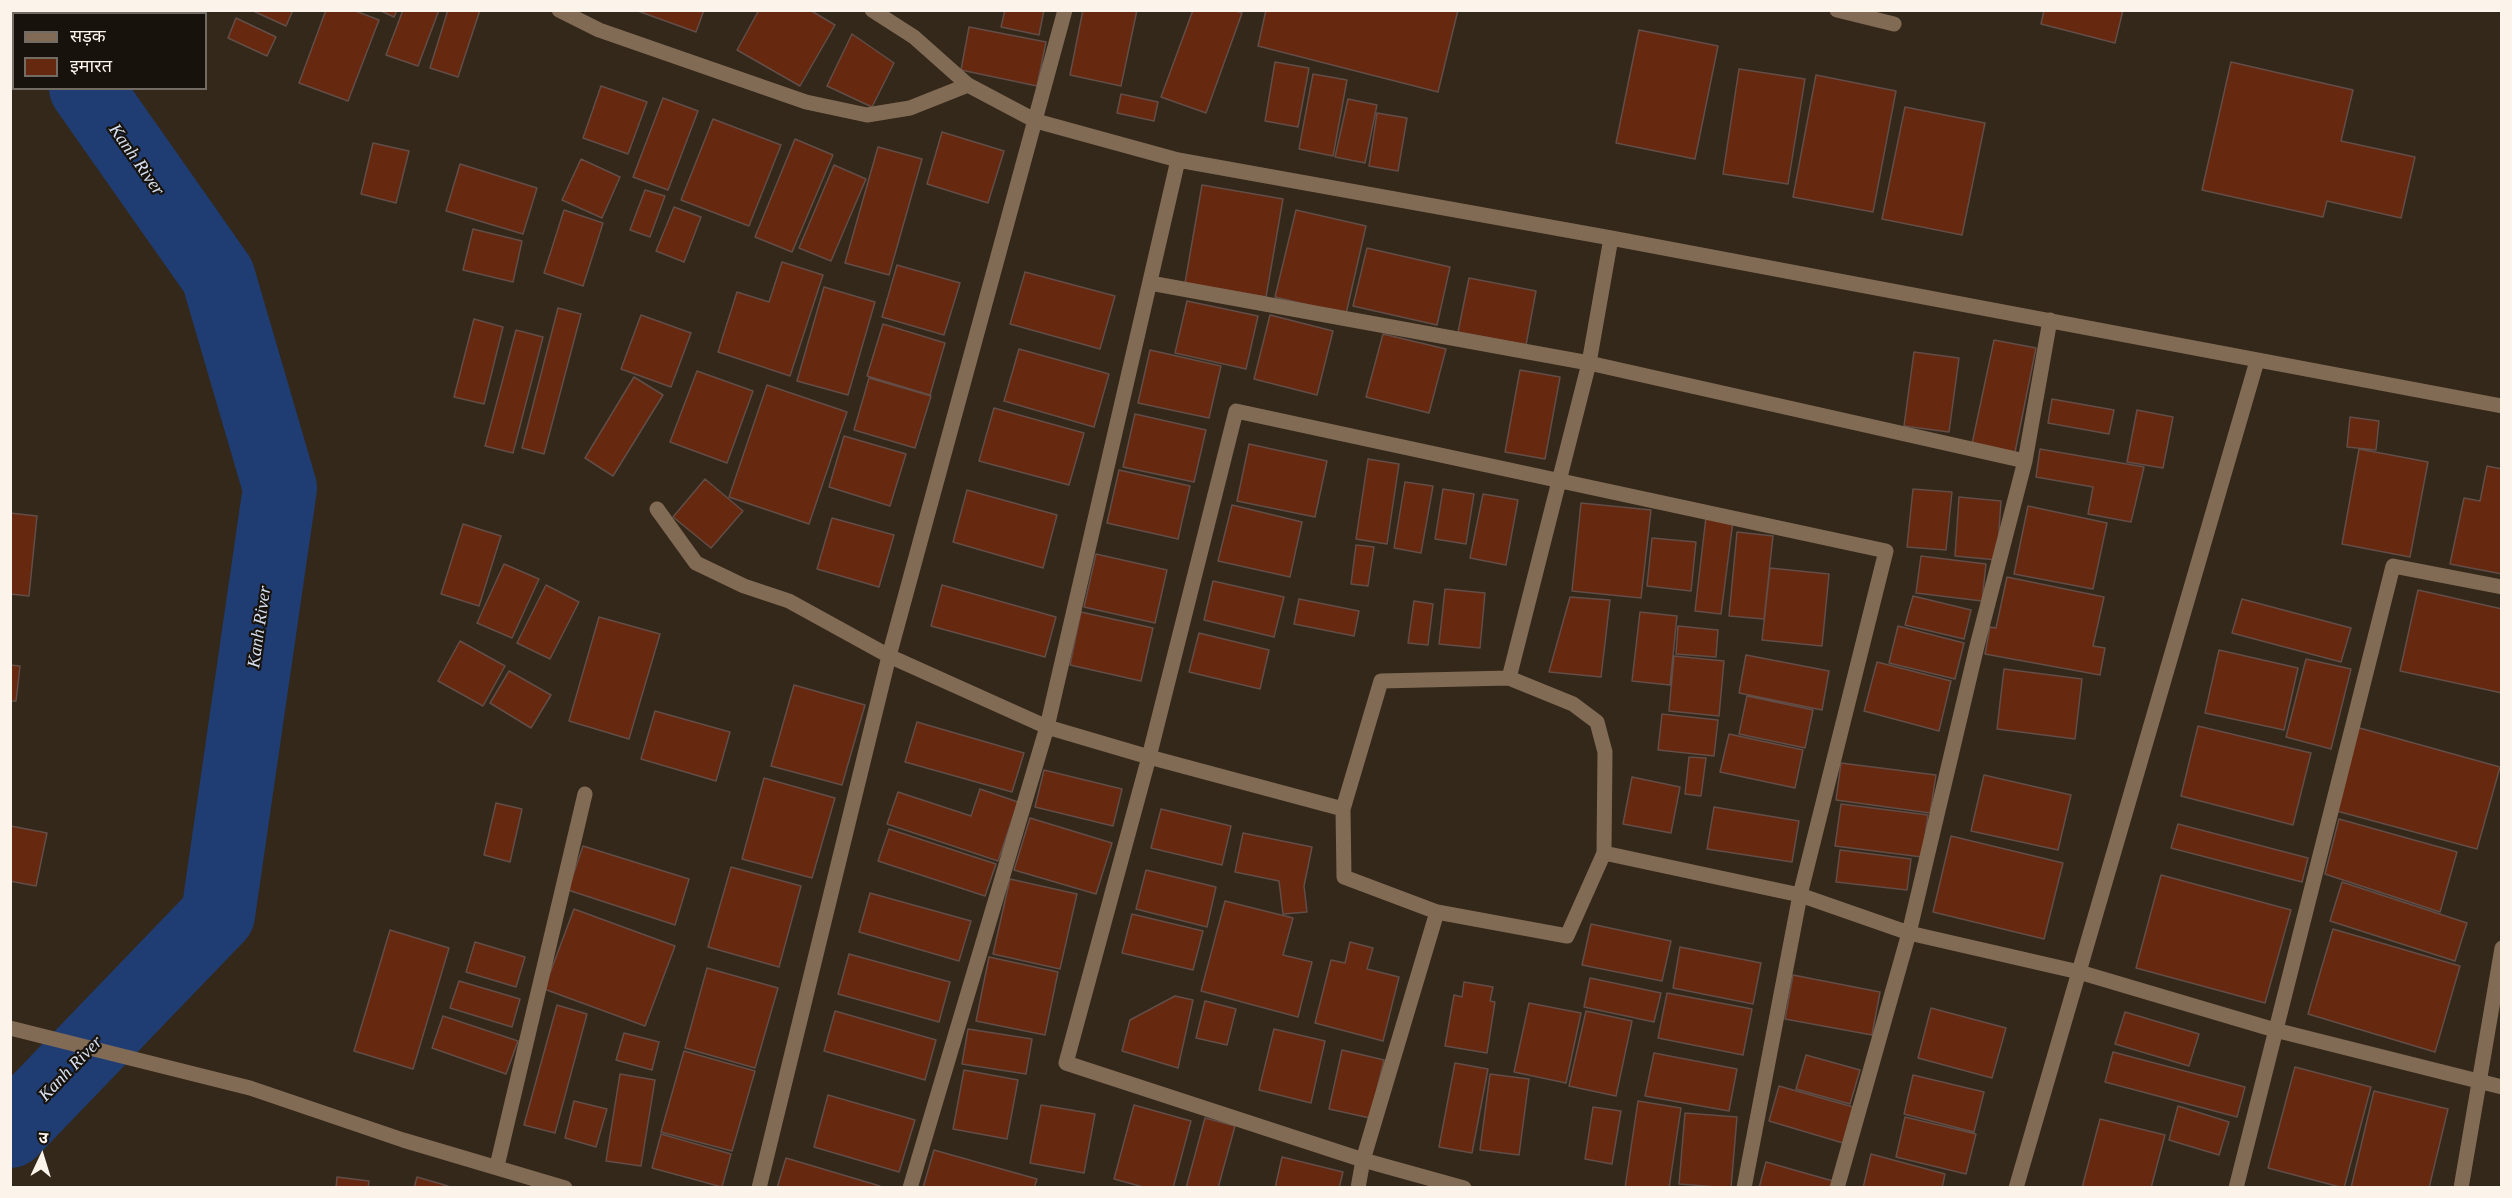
<!DOCTYPE html>
<meta charset="utf-8">
<style>
body{margin:0}
#map{position:relative;width:2512px;height:1198px;overflow:hidden;background:#34281a;font-family:"Times New Roman","Noto Sans Devanagari",serif}
canvas{display:block}
.frame{position:absolute;inset:0;border:12px solid #fcf4eb;pointer-events:none}
.legend{position:absolute;left:12px;top:12px;width:195px;height:78px;box-sizing:border-box;background:#17120c;border:2px solid #736c65;margin:0;padding:8px 10px;list-style:none;font-size:18px;color:#fcf4eb}
.legend li{display:flex;align-items:center;gap:12px;height:30px}
.legend b{width:30px;border:2px solid #736c65}
.north{position:absolute;left:12px;top:1126px;width:60px;height:60px;-webkit-text-stroke:4px #17120c;paint-order:stroke;rotate:4deg;font-size:16px;font-weight:700;line-height:24px;text-align:center;color:#fcf4eb}
.north::after{content:'';display:block;margin:auto;width:21px;height:27px;background:#fcf4eb;clip-path:polygon(50% 0,100% 100%,50% 72%,0 100%)}
</style>
<div id="map">
<canvas width="2512" height="1198"></canvas>
<div class="frame"></div>
<ul class="legend">
<li><b style="height:8px;background:#826b55"></b>सड़क</li>
<li><b style="height:16px;background:#672810"></b>इमारत</li>
</ul>
<div class="north">उ</div>
</div>
<script>
const context = document.querySelector('canvas').getContext('2d');
context.lineJoin = 'round';
const shape = rows => new Path2D(rows.map(r => 'M' + r).join(''));
function strokePath(path, color, width, dash) { context.strokeStyle = color; context.lineWidth = width; context.lineCap = dash ? 'butt' : 'round'; context.setLineDash(dash || []); context.stroke(path); }
function fill(path, color) { context.fillStyle = color; context.fill(path, 'evenodd'); }
function label(font, color, halo, rows, align = 'center') {
  context.font = font + ' "Times New Roman",serif'; context.lineWidth = 4.5; context.setLineDash([]); context.textBaseline = 'middle'; context.strokeStyle = halo; context.fillStyle = color; for (const [text, x, y, turn = 0] of rows) {
    context.save(); context.translate(x, y); context.rotate((+turn || 0) * Math.PI / 180); context.textAlign = isNaN(turn) ? turn : align; if (halo) context.strokeText(text, 0, 0); context.fillText(text, 0, 0); context.restore();
  }
}
strokePath(shape([
 [10,44,14,45],
 [10,1131,218,915,280,488,218,276,86,88]
]), '#1f3d72', 74);
const building = shape([
 [251,10,293,10,286,26,251,10],
 [326,10,353,10,379,20,348,101,299,83,326,10],
 [379,10,397,10,394,17,379,10],
 [403,10,439,10,418,66,386,55,403,10],
 [448,10,480,10,458,77,430,68,448,10],
 [635,10,704,10,696,32,635,10],
 [759,10,810,10,835,25,800,86,737,50,759,10],
 [1005,10,1044,10,1039,35,1001,27,1005,10],
 [1083,10,1137,10,1121,86,1070,75,1083,10],
 [1193,10,1234,10,1242,13,1206,113,1161,97,1193,10],
 [1266,10,1458,10,1438,92,1258,46,1266,10],
 [2044,10,2123,10,2115,43,2041,24,2044,10],
 [236,18,276,37,267,56,228,38,236,18],
 [969,27,1046,42,1037,86,961,70,969,27],
 [1639,30,1718,46,1695,159,1616,143,1639,30],
 [852,34,894,63,872,107,827,86,852,34],
 [1275,62,1309,68,1298,127,1265,121,1275,62],
 [2231,62,2353,90,2341,141,2415,157,2401,218,2327,201,2323,217,2202,190,2231,62],
 [1739,69,1805,79,1788,184,1723,174,1739,69],
 [1313,74,1347,80,1333,156,1299,149,1313,74],
 [1816,75,1896,91,1873,212,1793,197,1816,75],
 [601,86,647,102,628,154,583,138,601,86],
 [1121,94,1158,102,1154,121,1117,113,1121,94],
 [663,98,698,111,668,190,633,177,663,98],
 [1348,99,1377,105,1365,163,1335,157,1348,99],
 [1905,107,1985,123,1962,235,1882,219,1905,107],
 [1377,113,1407,118,1398,171,1369,166,1377,113],
 [713,119,781,145,749,226,681,200,713,119],
 [942,132,1004,151,988,203,927,184,942,132],
 [795,139,833,155,792,252,755,237,795,139],
 [373,143,409,151,396,203,361,194,373,143],
 [878,147,922,159,889,275,845,263,878,147],
 [581,159,620,177,602,218,562,200,581,159],
 [460,164,537,188,523,234,446,211,460,164],
 [834,165,866,179,831,261,799,248,834,165],
 [1202,185,1283,199,1266,297,1185,283,1202,185],
 [645,190,665,196,650,237,630,230,645,190],
 [674,207,701,217,684,262,656,251,674,207],
 [564,210,603,223,583,286,544,273,564,210],
 [1296,210,1366,226,1346,314,1275,297,1296,210],
 [473,229,522,241,513,282,463,270,473,229],
 [1367,248,1450,267,1437,325,1353,306,1367,248],
 [782,262,823,275,790,376,718,352,737,292,769,302,782,262],
 [897,265,960,283,944,335,882,317,897,265],
 [1025,272,1115,296,1100,349,1010,324,1025,272],
 [1469,278,1536,291,1526,345,1458,332,1469,278],
 [824,287,875,302,848,395,797,381,824,287],
 [1187,301,1258,316,1246,369,1175,353,1187,301],
 [558,308,581,314,544,454,522,448,558,308],
 [641,315,691,333,671,387,621,369,641,315],
 [1270,315,1333,331,1317,395,1254,379,1270,315],
 [474,319,503,327,484,404,454,397,474,319],
 [883,324,945,343,930,395,867,376,883,324],
 [516,330,543,337,513,453,485,446,516,330],
 [1383,334,1446,349,1429,413,1366,397,1383,334],
 [1994,340,2036,348,2015,452,1972,444,1994,340],
 [1019,349,1109,374,1094,427,1004,401,1019,349],
 [1150,350,1221,366,1209,418,1138,403,1150,350],
 [1914,352,1959,358,1949,432,1904,426,1914,352],
 [1520,370,1560,377,1545,459,1505,452,1520,370],
 [697,371,753,391,727,463,670,442,697,371],
 [634,377,663,395,613,476,585,458,634,377],
 [869,378,931,396,915,448,854,430,869,378],
 [767,385,847,412,809,524,729,497,767,385],
 [2052,399,2114,410,2109,434,2048,423,2052,399],
 [994,408,1084,433,1069,485,979,461,994,408],
 [2137,410,2173,417,2163,468,2127,462,2137,410],
 [1135,414,1206,430,1194,482,1123,467,1135,414],
 [2350,417,2379,421,2376,450,2347,447,2350,417],
 [844,436,906,454,890,506,829,487,844,436],
 [1249,444,1327,461,1315,517,1237,501,1249,444],
 [2040,449,2144,467,2131,522,2088,514,2093,487,2036,477,2040,449],
 [2359,449,2428,462,2410,557,2342,544,2359,449],
 [1368,459,1399,464,1387,544,1356,539,1368,459],
 [2487,466,2502,469,2502,574,2450,564,2464,498,2480,501,2487,466],
 [1119,470,1190,486,1178,539,1107,523,1119,470],
 [705,479,743,511,711,548,673,517,705,479],
 [1405,482,1433,486,1421,553,1394,548,1405,482],
 [1443,489,1474,494,1466,544,1435,539,1443,489],
 [1913,489,1952,492,1946,550,1907,547,1913,489],
 [967,490,1057,515,1043,568,953,542,967,490],
 [1483,494,1518,500,1506,565,1470,558,1483,494],
 [1959,497,2001,501,1997,560,1955,556,1959,497],
 [1581,503,1651,510,1641,598,1572,591,1581,503],
 [1232,505,1302,522,1290,577,1218,561,1232,505],
 [2028,506,2107,523,2093,589,2014,574,2028,506],
 [10,513,37,516,29,596,10,594,10,513],
 [1706,517,1733,521,1721,614,1695,611,1706,517],
 [832,518,894,535,879,587,817,569,832,518],
 [463,524,501,536,479,606,441,594,463,524],
 [1737,532,1773,536,1764,619,1729,616,1737,532],
 [1652,538,1696,542,1691,591,1647,586,1652,538],
 [1356,545,1374,547,1368,586,1351,584,1356,545],
 [1096,554,1167,570,1155,623,1084,607,1096,554],
 [1921,556,1986,564,1982,601,1916,593,1921,556],
 [504,564,539,579,512,638,477,623,504,564],
 [1770,568,1829,574,1822,646,1762,640,1770,568],
 [2007,577,2104,597,2093,646,2105,648,2100,675,1985,654,1990,627,1996,628,2007,577],
 [1213,581,1284,597,1274,637,1204,620,1213,581],
 [546,585,579,602,550,659,517,643,546,585],
 [942,585,1056,617,1045,657,931,626,942,585],
 [1445,589,1485,593,1480,648,1439,644,1445,589],
 [2418,590,2502,609,2502,693,2400,671,2418,590],
 [1913,596,1971,610,1964,639,1905,625,1913,596],
 [1570,597,1610,600,1601,677,1549,672,1570,597],
 [1299,599,1359,611,1354,636,1294,624,1299,599],
 [2242,599,2351,628,2341,662,2232,633,2242,599],
 [1414,601,1433,604,1428,645,1408,643,1414,601],
 [1081,612,1153,628,1141,681,1070,665,1081,612],
 [1640,612,1677,616,1670,685,1632,681,1640,612],
 [599,617,660,634,629,739,569,721,599,617],
 [1678,626,1718,630,1716,657,1676,654,1678,626],
 [1898,626,1964,643,1955,679,1889,663,1898,626],
 [1199,633,1269,650,1260,689,1189,672,1199,633],
 [460,641,505,666,483,706,438,681,460,641],
 [2219,650,2298,668,2284,730,2205,713,2219,650],
 [1746,655,1829,671,1822,710,1739,693,1746,655],
 [1674,656,1724,661,1719,716,1669,711,1674,656],
 [2306,659,2351,669,2331,749,2286,737,2306,659],
 [1877,662,1951,681,1939,731,1864,711,1877,662],
 [10,665,20,666,16,701,10,701,10,665],
 [2004,669,2082,679,2075,739,1997,729,2004,669],
 [509,671,551,695,531,728,490,703,509,671],
 [794,685,865,705,842,785,771,766,794,685],
 [1747,696,1813,710,1805,748,1739,734,1747,696],
 [655,711,730,732,716,781,641,759,655,711],
 [1662,714,1718,720,1714,756,1658,750,1662,714],
 [917,722,1024,753,1012,792,905,762,917,722],
 [2198,726,2311,753,2293,825,2181,796,2198,726],
 [2356,727,2500,767,2477,849,2333,810,2356,727],
 [1729,734,1803,750,1795,788,1720,772,1729,734],
 [1689,757,1706,758,1701,796,1685,794,1689,757],
 [1841,763,1936,775,1930,813,1836,800,1841,763],
 [1044,770,1122,789,1113,826,1035,807,1044,770],
 [1984,775,2071,795,2058,850,1971,831,1984,775],
 [1632,777,1680,787,1671,833,1623,824,1632,777],
 [764,778,835,798,812,878,742,859,764,778],
 [980,789,1018,802,998,861,887,824,898,792,971,816,980,789],
 [496,803,522,809,510,862,484,855,496,803],
 [1841,804,1928,815,1922,857,1835,846,1841,804],
 [1714,807,1799,821,1792,862,1707,849,1714,807],
 [1161,809,1231,826,1222,865,1151,848,1161,809],
 [1030,818,1112,843,1096,894,1014,870,1030,818],
 [2339,819,2457,852,2440,912,2325,874,2339,819],
 [2178,824,2308,858,2302,882,2171,848,2178,824],
 [11,826,47,833,36,886,10,881,11,826],
 [889,829,996,864,985,896,878,861,889,829],
 [1243,833,1312,847,1304,886,1307,912,1283,914,1279,881,1235,872,1243,833],
 [1951,836,2063,863,2044,939,1933,912,1951,836],
 [583,846,689,879,675,925,568,890,583,846],
 [1840,850,1911,859,1907,890,1836,882,1840,850],
 [731,867,801,886,779,967,708,947,731,867],
 [1146,870,1216,887,1207,927,1136,909,1146,870],
 [2161,875,2291,910,2265,1003,2136,968,2161,875],
 [1010,879,1077,894,1060,969,993,954,1010,879],
 [2342,882,2467,923,2455,961,2330,921,2342,882],
 [870,893,971,921,959,961,859,932,870,893],
 [1225,901,1293,918,1283,955,1312,962,1298,1017,1201,991,1225,901],
 [574,909,675,946,645,1026,544,989,574,909],
 [1132,914,1203,931,1193,970,1122,953,1132,914],
 [1591,924,1671,941,1662,981,1582,965,1591,924],
 [2333,929,2460,966,2435,1052,2308,1014,2333,929],
 [390,930,449,948,413,1069,354,1051,390,930],
 [475,942,525,957,516,987,466,972,475,942],
 [1350,942,1373,948,1367,969,1399,977,1383,1041,1315,1023,1331,960,1345,963,1350,942],
 [1680,947,1761,963,1753,1004,1673,988,1680,947],
 [849,954,950,982,939,1022,838,994,849,954],
 [989,957,1058,972,1045,1035,976,1021,989,957],
 [707,968,778,988,755,1068,685,1048,707,968],
 [1793,975,1880,992,1872,1035,1785,1019,1793,975],
 [1590,978,1661,993,1654,1022,1584,1007,1590,978],
 [459,981,520,999,512,1027,450,1008,459,981],
 [1464,982,1493,987,1490,1001,1495,1002,1487,1053,1445,1046,1454,995,1462,997,1464,982],
 [1667,993,1752,1009,1743,1055,1658,1038,1667,993],
 [1175,996,1193,1000,1178,1068,1122,1051,1130,1020,1175,996],
 [1205,1001,1236,1009,1227,1045,1196,1038,1205,1001],
 [1529,1003,1581,1013,1566,1083,1514,1072,1529,1003],
 [557,1005,587,1014,555,1133,524,1125,557,1005],
 [1931,1008,2006,1028,1992,1078,1918,1058,1931,1008],
 [835,1011,936,1040,925,1080,824,1051,835,1011],
 [1586,1011,1632,1021,1616,1096,1569,1086,1586,1011],
 [2125,1012,2199,1034,2189,1066,2115,1044,2125,1012],
 [443,1016,518,1041,506,1074,432,1048,443,1016],
 [968,1029,1032,1039,1026,1074,962,1064,968,1029],
 [1274,1029,1325,1041,1311,1103,1259,1090,1274,1029],
 [624,1033,659,1042,652,1070,616,1060,624,1033],
 [1342,1050,1384,1060,1370,1118,1329,1109,1342,1050],
 [684,1051,755,1071,732,1151,661,1132,684,1051],
 [2113,1052,2245,1087,2237,1117,2105,1082,2113,1052],
 [1654,1053,1737,1069,1729,1111,1645,1096,1654,1053],
 [1806,1055,1860,1070,1850,1104,1796,1089,1806,1055],
 [1455,1063,1488,1069,1472,1153,1439,1147,1455,1063],
 [2295,1067,2371,1087,2344,1188,2268,1168,2295,1067],
 [964,1070,1018,1080,1007,1139,953,1129,964,1070],
 [620,1074,655,1080,641,1166,606,1161,620,1074],
 [1490,1074,1529,1079,1519,1155,1480,1150,1490,1074],
 [1913,1075,1984,1092,1974,1132,1904,1114,1913,1075],
 [1779,1086,1853,1107,1843,1143,1769,1121,1779,1086],
 [2374,1091,2448,1109,2429,1188,2351,1188,2374,1091],
 [828,1095,915,1120,899,1172,814,1147,828,1095],
 [574,1101,607,1109,596,1147,565,1138,574,1101],
 [1638,1101,1681,1108,1669,1188,1625,1188,1638,1101],
 [1041,1105,1095,1114,1084,1173,1030,1163,1041,1105],
 [1134,1105,1191,1121,1173,1188,1147,1188,1114,1179,1134,1105],
 [2178,1106,2229,1122,2219,1155,2169,1140,2178,1106],
 [1593,1107,1621,1111,1612,1164,1585,1159,1593,1107],
 [1685,1113,1737,1117,1731,1188,1679,1184,1685,1113],
 [1905,1117,1976,1134,1966,1174,1896,1157,1905,1117],
 [1205,1118,1235,1126,1218,1188,1186,1188,1205,1118],
 [2100,1119,2165,1135,2151,1188,2082,1188,2100,1119],
 [661,1134,731,1154,722,1187,652,1168,661,1134],
 [934,1150,1037,1179,1034,1188,923,1188,934,1150],
 [1871,1154,1945,1174,1942,1188,1863,1188,1871,1154],
 [1282,1157,1343,1172,1339,1188,1275,1188,1282,1157],
 [786,1158,880,1186,880,1188,777,1188,786,1158],
 [1766,1162,1833,1181,1831,1188,1759,1188,1766,1162],
 [337,1177,369,1181,368,1188,336,1188,337,1177],
 [417,1177,448,1186,447,1188,414,1188,417,1177]
]);
fill(building, '#672810');
strokePath(building, '#624d47', 1.5);
strokePath(shape([
 [559,10,599,30,806,102,867,115,910,108,968,85],
 [872,10,914,37,968,85,1036,121,1178,160,1611,238,2502,406],
 [1837,10,1894,24],
 [1150,283,1589,363,2025,461],
 [657,509,696,563,744,586,789,601,889,656,1047,727,1149,757,1343,809],
 [1509,678,1573,704,1597,722,1605,752,1604,853,1567,936,1437,912,1344,877,1343,809,1381,681,1509,678],
 [1509,678,1589,363,1611,238],
 [1604,853,1800,895,1909,933,2079,972,2275,1030,2502,1087],
 [10,1028,250,1088,403,1140,565,1188],
 [497,1166,585,794],
 [759,1188,889,656,1065,10],
 [910,1188,1047,727,1178,160],
 [1358,1188,1363,1160,1437,912],
 [1464,1188,1363,1160,1066,1063,1149,757,1236,411,1886,551,1800,895,1744,1188],
 [1837,1188,1909,933,1977,646,2025,461,2050,320],
 [2016,1188,2257,361],
 [2236,1188,2393,566,2502,587],
 [2461,1188,2502,948]
]), '#826b55', 15);
label('italic 18px', '#d6e0f1', '#17120c', [
 ["Kanh River",136,160,55],
 ["Kanh River",260,627,-82],
 ["Kanh River",71,1069,-46]
]);
</script>
